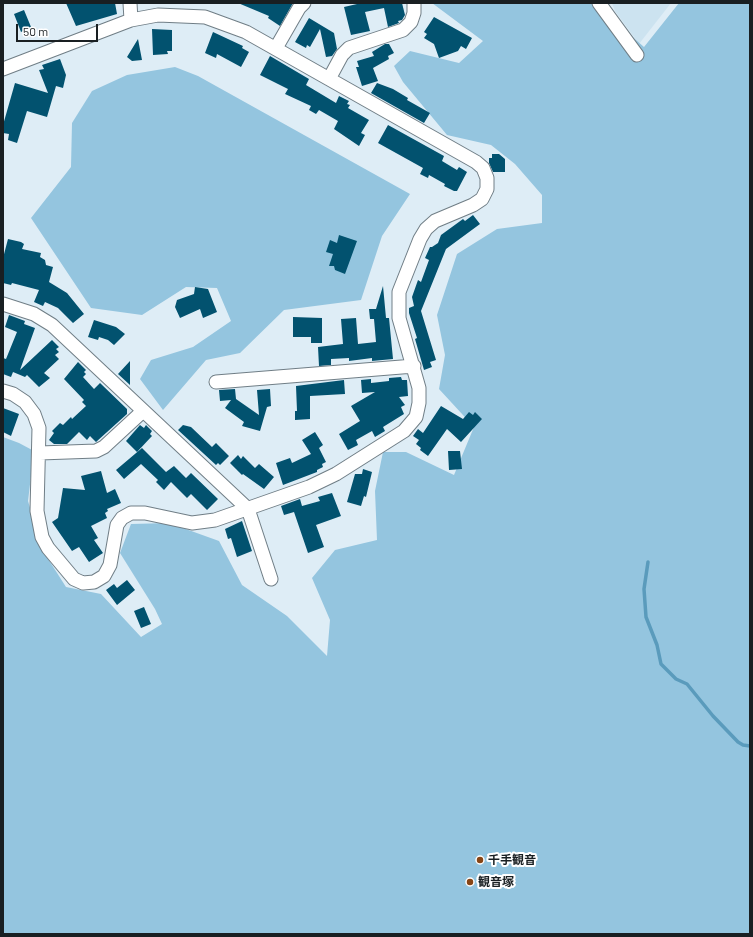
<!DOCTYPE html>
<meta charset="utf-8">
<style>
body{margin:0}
#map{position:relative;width:753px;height:937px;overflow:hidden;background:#deedf6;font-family:Barlow,sans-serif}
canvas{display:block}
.frame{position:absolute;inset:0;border:4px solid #191f22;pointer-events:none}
.scale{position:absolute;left:16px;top:24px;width:82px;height:18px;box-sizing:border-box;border:2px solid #191f22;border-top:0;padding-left:5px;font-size:12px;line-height:14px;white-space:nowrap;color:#191f22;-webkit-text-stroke:3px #fff;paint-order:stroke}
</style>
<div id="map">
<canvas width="753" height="937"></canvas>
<div class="frame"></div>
<div class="scale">50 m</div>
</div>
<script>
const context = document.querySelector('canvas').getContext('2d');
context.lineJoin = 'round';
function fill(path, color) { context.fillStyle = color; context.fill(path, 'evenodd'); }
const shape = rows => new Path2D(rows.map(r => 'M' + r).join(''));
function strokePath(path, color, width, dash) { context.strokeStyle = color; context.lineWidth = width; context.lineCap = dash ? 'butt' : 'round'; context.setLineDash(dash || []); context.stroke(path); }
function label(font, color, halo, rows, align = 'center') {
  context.font = font + ' Barlow,"Noto Sans JP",sans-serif'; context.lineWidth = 4; context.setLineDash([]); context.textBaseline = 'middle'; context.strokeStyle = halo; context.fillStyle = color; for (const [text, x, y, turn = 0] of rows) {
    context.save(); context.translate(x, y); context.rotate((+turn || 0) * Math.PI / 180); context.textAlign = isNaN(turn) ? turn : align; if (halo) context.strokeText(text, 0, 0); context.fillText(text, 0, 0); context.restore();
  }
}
fill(shape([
 [612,3,671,3,639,44,615,11]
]), '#cce3f0');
fill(shape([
 [432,3,594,3,644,47,679,3,750,3,750,934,3,934,3,437,19,443,34,451,28,501,43,551,66,587,101,594,141,637,162,624,155,609,120,553,131,524,169,523,219,541,242,585,287,616,327,656,330,620,312,578,335,550,377,540,375,491,383,452,406,452,454,475,474,427,439,389,445,355,437,315,457,254,497,229,542,223,542,195,515,164,491,145,447,135,403,82,394,66,410,51,459,63,483,41],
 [175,67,198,76,410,194,382,236,361,300,284,310,240,353,206,360,163,410,140,379,151,360,193,347,231,321,217,288,186,287,142,315,91,308,31,218,71,167,72,123,92,91,127,75]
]), '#94c5df');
strokePath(shape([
 [648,562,644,589,646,617,657,645,661,664,676,679,687,684,713,716,738,742,743,745,750,746]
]), '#5a9bbc', 3.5);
fill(shape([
 [66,3,115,3,117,14,76,26],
 [238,3,293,3,280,26,268,18,269,16],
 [357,3,402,3,405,15,402,20,398,21,399,23,388,27,384,8,365,12,370,31,351,35,344,7,357,4],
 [24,10,31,27,21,32,14,14],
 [434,17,472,38,466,49,461,46,458,51,439,58,434,44,424,38,427,34,424,32],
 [309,18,334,33,337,49,332,56,326,57,320,29,310,47,307,45,306,48,295,42],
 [152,29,172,30,172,51,167,51,168,54,153,55],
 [213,32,243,46,242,48,249,52,241,67,217,54,216,58,205,53],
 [138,39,142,60,132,61,127,57],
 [385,44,389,44,394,53,388,56,389,59,373,68,378,81,362,86,356,67,359,67,357,61,374,56,372,52],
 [270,56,309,79,306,85,336,103,339,96,349,101,347,104,350,105,348,108,369,120,361,133,365,135,359,146,334,129,338,121,319,110,316,114,309,110,311,106,285,94,288,89,260,75],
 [60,59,66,75,63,88,56,86,47,117,27,111,17,143,8,140,9,134,3,133,3,125,15,83,48,93,39,70,44,69,42,65],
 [377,83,393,89,408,98,407,100,430,113,424,123,371,93],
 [388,125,444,156,442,161,457,170,459,167,467,172,457,191,454,191,444,186,445,184,429,175,428,178,420,174,423,168,378,143],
 [492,154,499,154,505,159,505,172,493,172,489,163,489,158,492,158],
 [473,215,480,224,446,249,421,311,436,360,430,362,432,367,424,370,415,339,417,338,409,313,409,308,414,306,412,297,418,280,421,282,429,260,425,258,430,247,432,247,438,243,441,235,463,219,465,221],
 [339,235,357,241,345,274,335,270,334,266,329,266,333,254,326,252,330,240,337,243],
 [8,239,21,242,24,244,22,249,41,253,40,257,45,260,46,265,53,267,49,282,67,293,84,314,73,323,58,308,45,302,43,306,34,302,39,290,12,283,11,285,3,283,3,258],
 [383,286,386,318,389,318,393,359,372,361,372,358,349,361,349,358,331,359,331,365,319,366,318,347,343,344,341,319,356,318,358,344,376,342,374,319,370,319,369,309,376,309],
 [195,287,208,289,217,312,203,318,200,309,180,318,175,307,177,300,194,294],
 [9,315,25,321,24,324,35,328,20,370,52,340,59,347,56,349,59,352,55,355,59,359,44,373,50,378,39,387,27,375,25,377,13,372,11,377,3,374,3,358,6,359,17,332,5,327],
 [293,317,322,318,322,343,311,343,311,337,293,337],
 [94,320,116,327,125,334,114,345,108,340,99,337,98,340,88,337],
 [130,361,130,385,118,374],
 [78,362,86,370,84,372,86,374,83,377,94,389,100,383,127,409,127,414,96,442,90,436,87,440,79,432,67,444,54,444,49,440,54,433,52,431,60,423,63,425,71,417,72,419,86,406,82,402,84,400,64,379],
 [401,377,402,380,407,380,408,396,399,397,405,405,401,407,404,414,383,427,385,431,375,437,372,431,356,440,358,445,348,450,339,434,360,421,351,406,375,392,362,393,361,380,371,379,371,383,389,381,389,378],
 [344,380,345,394,310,396,310,419,295,420,295,411,297,411,296,386],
 [235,389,236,399,259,415,257,390,270,389,271,406,267,407,260,431,242,426,244,422,225,408,231,400,220,401,219,390],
 [441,406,463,419,469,412,473,415,475,412,482,419,461,442,447,429,428,456,420,450,421,448,416,444,419,440,413,436,418,429,423,433],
 [3,408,19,414,11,436,3,432],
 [140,425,144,428,146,425,152,431,150,434,152,436,137,452,126,441],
 [183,425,191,427,212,447,216,443,229,456,220,465,218,463,216,465,178,430],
 [315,432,323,445,319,448,326,462,322,464,323,467,317,470,317,472,283,485,276,463,290,458,292,463,311,454,302,440],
 [142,448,166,472,174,466,186,478,191,473,218,499,207,510,191,494,187,498,171,482,164,490,156,482,158,480,141,464,124,479,116,470],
 [448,451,460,451,462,469,449,470],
 [238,455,241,459,243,456,255,468,259,464,274,477,264,489,243,474,242,475,230,463],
 [363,469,372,472,366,497,364,496,361,506,347,502,355,474,362,474],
 [101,471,107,493,115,489,121,503,107,509,108,511,105,513,107,518,91,526,98,538,94,540,103,553,89,562,79,547,72,551,52,522,58,518,63,488,85,490,81,476],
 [332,493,341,516,316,525,324,547,308,553,294,512,284,515,281,506,300,499,302,506,320,501,318,497],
 [242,521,252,551,237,557,231,538,228,539,225,529],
 [127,580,135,590,117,605,106,590,114,584,117,588],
 [144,607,151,624,141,628,134,611]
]), '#02526f');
const minor = shape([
 [130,3,131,20],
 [599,3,637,55],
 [276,48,299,8,304,3],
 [3,69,131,20,158,15,205,17,246,32,476,162,483,168,487,178,487,189,482,199,473,205,435,221,426,229,420,239,399,292,399,318,419,388,419,403,416,417,404,431,336,474,309,487,215,520,192,523,145,513,131,513,122,518,117,525,110,565,104,576,94,582,83,583,74,579,48,548,42,537,37,511,39,428,34,414,25,402,13,394,3,391],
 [329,79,342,55,349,48,403,30,411,22,414,13,414,3],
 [3,304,34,314,52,325,248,509,271,579],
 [216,382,414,366],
 [40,453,96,451,104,447,143,411]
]);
strokePath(minor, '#707e86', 15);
strokePath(minor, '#fff', 13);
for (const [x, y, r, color] of [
 [480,860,4,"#874515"],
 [470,882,4,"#874515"]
]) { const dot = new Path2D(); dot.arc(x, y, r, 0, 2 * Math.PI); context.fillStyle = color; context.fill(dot); strokePath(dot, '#fff', 1.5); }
label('bold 12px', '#191f22', '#fff', [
 ["千手観音",488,860],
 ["観音塚",478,882]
], 'left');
</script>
